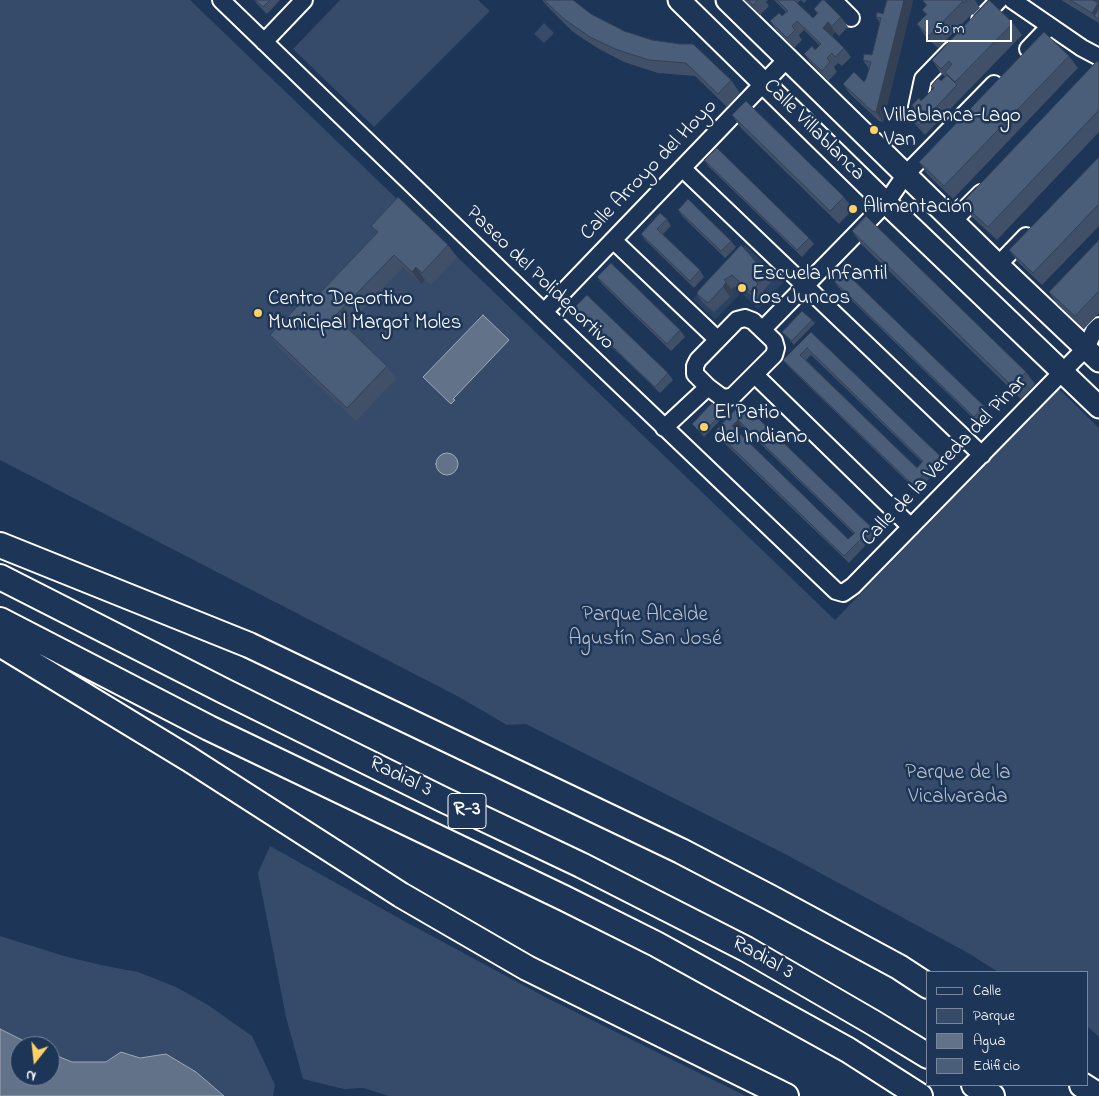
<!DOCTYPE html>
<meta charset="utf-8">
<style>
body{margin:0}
#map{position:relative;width:1099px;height:1096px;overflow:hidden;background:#1d3557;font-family:"Indie Flower",sans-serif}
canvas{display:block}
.legend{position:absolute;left:926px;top:971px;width:162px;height:115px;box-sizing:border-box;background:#1d3557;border:1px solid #77869a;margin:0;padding:6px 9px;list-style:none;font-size:15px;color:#fff}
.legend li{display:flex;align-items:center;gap:10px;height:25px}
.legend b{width:25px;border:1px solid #77869a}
.north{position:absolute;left:10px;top:1036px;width:50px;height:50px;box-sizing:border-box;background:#1d3557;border:1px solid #77869a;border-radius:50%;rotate:196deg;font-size:14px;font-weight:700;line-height:20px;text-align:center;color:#fff}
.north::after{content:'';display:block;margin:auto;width:18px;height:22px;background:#ffd166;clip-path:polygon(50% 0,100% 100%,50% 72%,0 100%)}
.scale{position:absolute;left:926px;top:20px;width:86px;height:22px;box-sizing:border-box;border:2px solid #fff;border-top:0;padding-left:6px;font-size:15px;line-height:18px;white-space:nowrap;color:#fff;-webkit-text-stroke:4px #1d3557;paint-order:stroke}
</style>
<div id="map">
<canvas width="1099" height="1096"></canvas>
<ul class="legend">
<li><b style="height:6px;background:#1d3557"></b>Calle</li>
<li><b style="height:14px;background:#364b69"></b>Parque</li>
<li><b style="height:14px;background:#617289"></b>Agua</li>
<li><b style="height:14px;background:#4a5d79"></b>Edificio</li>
</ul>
<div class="north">N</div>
<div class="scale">50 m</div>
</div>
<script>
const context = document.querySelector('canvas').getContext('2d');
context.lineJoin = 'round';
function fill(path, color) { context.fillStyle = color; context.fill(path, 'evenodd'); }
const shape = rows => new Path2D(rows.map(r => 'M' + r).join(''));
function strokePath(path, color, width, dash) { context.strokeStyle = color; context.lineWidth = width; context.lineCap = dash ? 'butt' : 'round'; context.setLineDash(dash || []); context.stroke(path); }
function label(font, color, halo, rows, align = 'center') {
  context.font = font + ' "Indie Flower",sans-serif'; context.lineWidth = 5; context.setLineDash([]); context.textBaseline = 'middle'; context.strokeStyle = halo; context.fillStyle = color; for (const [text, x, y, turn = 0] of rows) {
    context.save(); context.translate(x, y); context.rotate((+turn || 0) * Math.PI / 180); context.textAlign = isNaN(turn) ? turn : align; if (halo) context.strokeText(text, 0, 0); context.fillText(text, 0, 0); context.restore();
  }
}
fill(shape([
 [745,245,784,282,758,309,741,293,715,320,693,299]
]), '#2a4161');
fill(shape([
 [0,0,190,0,835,620,1059,389,1099,428,1099,1037,1088,1027,1088,972,998,972,970,954,785,854,526,724,507,725,459,697,0,460],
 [340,0,478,0,490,11,374,127,293,49],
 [544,23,554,33,544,43,534,34],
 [270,846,404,921,547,998,746,1096,389,1096,363,1088,344,1089,303,1079,286,1017,258,873],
 [0,936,64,956,101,965,138,972,176,987,208,1005,252,1036,275,1085,273,1096,224,1096,196,1072,166,1054,140,1058,121,1052,106,1062,72,1062,50,1053,50,1046,34,1046,0,1029]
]), '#364b69');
const water = shape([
 [483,315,509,340,453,399,455,400,451,404,423,377,483,315],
 '436 464a11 11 0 1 1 22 0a11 11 0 1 1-22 0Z',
 [0,1029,34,1046,20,1046,20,1076,50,1076,50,1053,72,1062,106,1062,121,1052,140,1058,166,1054,196,1072,224,1096,0,1096,0,1029]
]);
fill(water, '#617289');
strokePath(water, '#a0aab8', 1);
const minor = shape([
 [221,0,544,312,836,591,843,593,853,586,1074,360,1086,348,1094,331,1099,326],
 [833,0,851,18],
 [1012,0,1082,48,1099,57],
 [980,20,999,0],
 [264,42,304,0],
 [1028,49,1049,27],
 [917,107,923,79,951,50],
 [682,168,982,455],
 [953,221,981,193],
 [613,240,717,339],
 [998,265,1026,236],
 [544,312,787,59],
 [745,318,753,321,774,341,776,348,774,355,733,396,726,398,720,396,708,387,695,374,695,366,698,360,737,320,745,318],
 [763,329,886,203,906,174,994,84],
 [755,375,911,527],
 [664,428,708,387]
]);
const major = shape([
 [679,0,886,203,1099,407],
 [727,0,998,265,1099,361]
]);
const highway = shape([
 [0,545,249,645,681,851,771,898,899,967,928,986],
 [0,577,226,692,444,800,581,865,746,949,872,1022,928,1056],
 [0,620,209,728,564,898,656,944,848,1050,920,1096],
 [0,644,189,759,401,895,527,968,786,1096],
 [974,1085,992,1096],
 [1082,1085,1099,1096]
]);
strokePath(minor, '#fff', 20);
strokePath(major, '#fff', 25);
strokePath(highway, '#fff', 28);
strokePath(minor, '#1d3557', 16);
strokePath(major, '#1d3557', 21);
strokePath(highway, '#1d3557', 24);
fill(shape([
 [254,0,280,0,267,14,257,4],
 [542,0,573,0,591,14,624,31,731,80,740,93,727,107,695,76,658,73,624,62,599,49,573,32,547,6],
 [744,0,768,0,766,2,769,6,760,15],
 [774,0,801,0,797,3,813,18,817,14,814,9,841,17,848,27,839,36,835,32,832,36,844,48,851,57,842,66,838,63,834,67,837,72,828,81,811,63,804,54,815,50,820,46,804,30,799,35,802,40,794,48,777,31,770,21,782,16,786,12],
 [801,0,807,0,804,3],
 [887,0,913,0,883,122,879,121,850,94,843,84,864,82,866,79,869,69,863,60,872,55,880,23,876,17,883,14],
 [924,0,975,0,980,8,973,15,972,14,938,48,926,37,917,24,926,15,922,10,926,5,923,1],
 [1061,0,1099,0,1099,23],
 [1013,23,1022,35,925,135,915,124,908,115,914,109,912,105,921,101,933,89,931,86,941,81,945,77,940,72,932,60],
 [1069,56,1078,68,953,199,928,175,919,162],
 [1099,63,1099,132,997,240,971,216,962,203],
 [732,115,844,197,853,209,839,224,741,128],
 [1099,157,1099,226,1042,285,1018,262,1009,250],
 [704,160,809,238,814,244,802,257,709,167],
 [678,210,731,241,736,247,725,258,682,216],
 [667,219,671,226,662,235,700,270,704,277,694,288,645,240,641,234],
 [371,226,448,245,457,257,431,285,425,280,421,284,403,267,346,327,387,366,396,379,356,421,279,348,270,335,316,297,377,233],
 [852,231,1026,372,1035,384,1021,399,861,244],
 [1099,240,1099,313,1084,329,1058,305,1049,292],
 [741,245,765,272,772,281,763,291,765,294,758,302,739,285,731,289,733,292,730,297,714,312,703,303,697,294],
 [597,277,680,330,685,337,671,351,602,284],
 [834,281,984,406,989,413,978,423,838,287],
 [573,309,668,373,673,380,660,393,578,315],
 [812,320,815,323,794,345,782,332],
 [811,332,941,457,945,463,917,491,788,366,783,360],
 [811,355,922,462,917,468,806,360],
 [742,403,872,528,876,534,849,563,719,438,715,431],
 [742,426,854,534,848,539,737,432],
 [722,413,724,416,704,437,692,424]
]), '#405068');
fill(shape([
 [904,0,913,0,883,122,876,112],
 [1092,0,1098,0,1099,1,1099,19,1094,16,1092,13],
 [828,22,835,32,830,37,823,28],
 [416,267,425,280,421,284,412,272],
 [726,282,733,292,730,297,723,287],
 [738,420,742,426,736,433,732,426]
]), '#344155');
const building = shape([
 [255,0,270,0,263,7,255,0],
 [544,0,573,0,591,14,624,31,652,40,680,44,693,44,731,80,718,94,686,63,649,60,615,49,590,37,564,19,544,0],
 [748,0,758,0,753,5,748,0],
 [777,0,794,0,813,18,818,13,814,9,822,0,824,0,841,17,832,26,828,22,823,28,844,48,835,57,832,53,827,58,830,62,822,71,804,54,812,46,815,50,821,44,797,21,792,26,795,30,787,38,770,21,779,13,782,16,788,11,777,0],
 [887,0,904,0,876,112,872,111,843,84,854,72,864,82,866,79,871,62,863,60,864,54,872,55,881,18,876,17,877,12,883,14,887,0],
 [924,0,967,0,964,3,963,1,929,36,917,24,927,14,922,10,927,5,923,1,924,0],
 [989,0,1013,23,955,82,945,72,952,64,949,61,941,69,932,60,989,0],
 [1070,0,1093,0,1098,3,1092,13,1070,0],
 [1099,9,1099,19,1094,16,1099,9],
 [1044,32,1069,56,944,186,919,162,1044,32],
 [1097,61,1099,63,1099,110,988,227,962,203,1097,61],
 [947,75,957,85,919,125,908,115,914,108,912,105,919,98,921,101,934,88,931,86,938,78,941,81,947,75],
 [746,101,844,197,830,211,732,115,746,101],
 [717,148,809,238,797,250,704,160,717,148],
 [1099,157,1099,204,1033,273,1009,250,1099,157],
 [398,197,448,245,422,273,416,267,412,272,394,255,335,316,387,366,347,408,270,335,311,292,316,297,378,232,371,226,398,197],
 [688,199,731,241,721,251,678,210,688,199],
 [660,213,667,219,657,229,700,270,690,281,641,234,660,213],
 [866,216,1026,372,1012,386,852,231,866,216],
 [1099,240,1099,291,1075,316,1049,292,1099,240],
 [741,245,765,272,756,282,758,284,751,292,732,275,724,280,726,282,723,287,708,303,697,294,698,291,741,245],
 [611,263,680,330,667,344,597,277,611,263],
 [843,270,984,406,974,417,834,281,843,270],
 [587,295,668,373,655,387,573,309,587,295],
 [802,311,812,320,792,341,782,332,802,311],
 [811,332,941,457,913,485,783,360,811,332],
 [807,348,923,461,917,468,800,355,807,348],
 [712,403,722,413,702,434,692,424,712,403],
 [742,403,872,528,844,556,715,431,742,403],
 [738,420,855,533,848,539,732,426,738,420]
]);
fill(building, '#4a5d79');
strokePath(building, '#344155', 1);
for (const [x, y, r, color] of [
 [874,130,5,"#ffd166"],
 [853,209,5,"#ffd166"],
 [742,288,5,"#ffd166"],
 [258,313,5,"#ffd166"],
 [704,427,5,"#ffd166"]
]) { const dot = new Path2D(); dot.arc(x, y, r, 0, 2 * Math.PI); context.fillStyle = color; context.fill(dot); strokePath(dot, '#1d3557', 2); }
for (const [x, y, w] of [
 [467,811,38]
]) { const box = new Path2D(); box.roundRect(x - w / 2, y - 17.5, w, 35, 4); context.fillStyle = '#1d3557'; context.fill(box); strokePath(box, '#fff', 1); }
label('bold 20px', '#fff', null, [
 ["R-3",467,811]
]);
label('21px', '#fff', '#1d3557', [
 ["Villablanca-Lago",884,118],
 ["Van",884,142],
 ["Alimentación",863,209],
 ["Escuela Infantil",752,276],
 ["Los Juncos",752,300],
 ["Centro Deportivo",268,301],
 ["Municipal Margot Moles",268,325],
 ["El Patio",714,415],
 ["del Indiano",714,439]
], 'left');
label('21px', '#fff', '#1d3557', [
 ["Calle Villablanca",813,131,45],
 ["Calle Arroyo del Hoyo",650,171,-46],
 ["Paseo del Polideportivo",539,279,44],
 ["Calle de la Vereda del Pinar",945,462,-46],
 ["Radial 3",400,778,26],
 ["Radial 3",762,959,29]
]);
label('21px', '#b9c0ca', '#1d3557', [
 ["Parque Alcalde",645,617],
 ["Agustín San José",645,641],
 ["Parque de la",958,775],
 ["Vicalvarada",958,799]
]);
</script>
